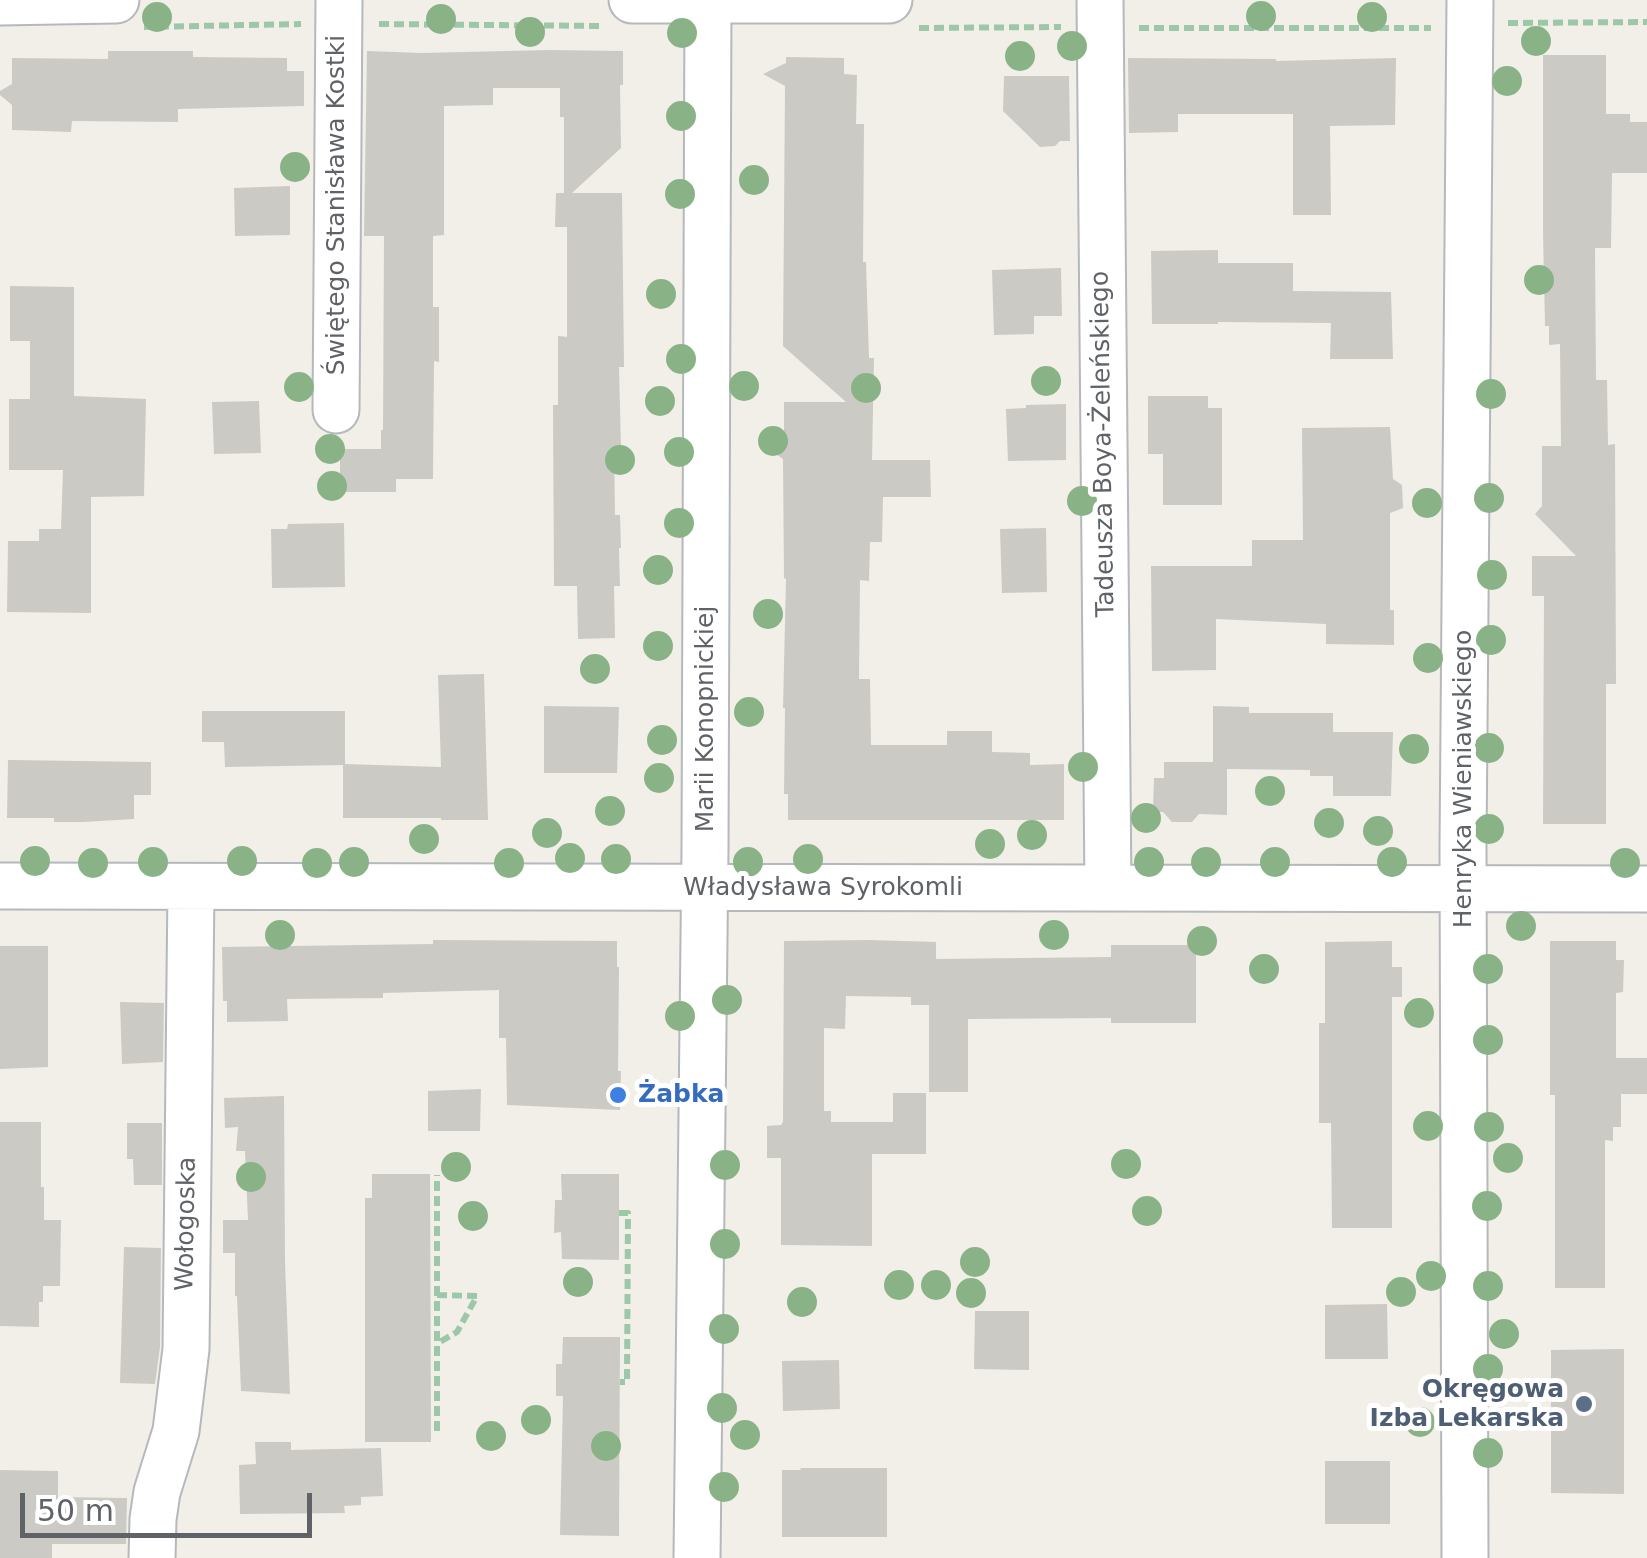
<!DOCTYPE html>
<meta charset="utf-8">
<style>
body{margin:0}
#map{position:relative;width:1647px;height:1558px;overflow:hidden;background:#f1efe8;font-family:"DejaVu Sans",sans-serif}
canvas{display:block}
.scale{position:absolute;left:20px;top:1493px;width:292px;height:45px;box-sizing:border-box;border:5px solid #5f6368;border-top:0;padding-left:12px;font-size:30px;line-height:35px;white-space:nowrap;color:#5f6368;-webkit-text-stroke:8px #fff;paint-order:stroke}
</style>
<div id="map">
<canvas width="1647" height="1558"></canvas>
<div class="scale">50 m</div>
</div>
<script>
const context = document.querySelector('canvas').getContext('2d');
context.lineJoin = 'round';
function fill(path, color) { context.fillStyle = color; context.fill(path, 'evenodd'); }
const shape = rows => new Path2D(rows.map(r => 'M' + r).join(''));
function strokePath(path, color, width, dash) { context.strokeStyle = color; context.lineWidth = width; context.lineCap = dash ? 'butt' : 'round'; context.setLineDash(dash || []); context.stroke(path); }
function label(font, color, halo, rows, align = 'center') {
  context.font = font + ' "DejaVu Sans",sans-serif'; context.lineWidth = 10; context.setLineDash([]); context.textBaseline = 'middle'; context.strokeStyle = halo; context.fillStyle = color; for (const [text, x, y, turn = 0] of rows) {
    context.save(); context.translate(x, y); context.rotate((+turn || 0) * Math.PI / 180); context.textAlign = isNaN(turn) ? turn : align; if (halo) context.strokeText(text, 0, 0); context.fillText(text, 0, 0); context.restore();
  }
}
fill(shape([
 [549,50,623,51,623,85,620,85,621,148,572,193,622,193,624,367,619,367,621,448,614,448,615,515,620,515,621,548,619,548,620,586,614,586,615,638,578,639,577,586,554,586,553,405,558,405,558,336,567,337,567,227,555,227,556,193,564,193,564,117,560,117,560,88,493,88,493,105,444,106,444,235,433,236,433,307,439,307,439,362,434,361,433,479,396,479,396,492,340,492,340,449,381,449,381,430,383,430,384,236,364,236,367,51,422,53],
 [108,51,193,51,193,57,287,58,287,71,304,71,304,106,178,109,178,122,72,121,71,132,12,130,12,105,0,95,0,91,12,84,12,58,108,59],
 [1543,55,1606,55,1606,114,1630,114,1630,122,1647,122,1647,173,1612,173,1611,248,1595,248,1596,380,1607,380,1608,445,1615,444,1616,684,1606,684,1606,824,1543,824,1544,596,1532,596,1532,556,1576,556,1535,514,1542,506,1542,446,1561,446,1560,344,1549,345,1549,326,1545,326,1543,232],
 [786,57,844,58,844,74,857,75,856,124,864,124,863,262,866,262,869,358,874,358,872,460,930,460,931,497,883,497,882,542,870,542,869,581,860,580,859,679,870,679,871,745,947,745,947,731,992,731,992,752,1030,753,1030,765,1064,764,1064,820,788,820,788,794,784,794,785,708,783,708,786,579,784,578,783,459,776,454,776,437,784,431,784,402,846,402,783,346,785,86,763,74,786,63],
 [1128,58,1276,59,1276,61,1396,58,1395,125,1330,126,1331,215,1293,215,1293,114,1178,114,1178,132,1129,133],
 [1004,76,1069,76,1070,141,1060,141,1055,146,1040,147,1003,111],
 [290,186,290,235,235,236,234,188],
 [1218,250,1218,263,1293,263,1293,291,1391,292,1393,359,1330,359,1331,323,1218,322,1218,324,1152,324,1151,251],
 [1061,268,1062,316,1034,316,1034,334,994,335,992,270],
 [10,286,74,287,74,396,146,399,144,496,91,497,91,613,7,612,8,541,39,541,39,529,61,529,63,470,9,470,9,399,30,399,30,341,10,341],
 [1148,396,1208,396,1208,408,1222,408,1222,505,1163,505,1163,454,1148,454],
 [259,401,261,453,214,454,212,402],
 [1066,404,1066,460,1008,461,1006,409,1026,408,1026,405],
 [1390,427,1393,479,1402,485,1403,508,1390,513,1390,610,1394,610,1394,645,1326,644,1326,624,1216,619,1216,670,1152,671,1151,566,1252,566,1252,540,1303,540,1302,428],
 [344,523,345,587,272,588,271,529,287,529,288,524],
 [1046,528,1047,592,1002,593,1000,529],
 [484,674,488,820,441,820,441,818,343,818,343,765,225,767,224,742,202,742,202,711,345,711,345,764,441,767,438,675],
 [544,706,619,707,617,773,544,773],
 [1213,706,1249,707,1249,713,1333,713,1333,732,1393,732,1391,796,1333,796,1333,776,1310,776,1310,770,1227,769,1227,815,1199,814,1192,822,1172,822,1163,812,1153,812,1154,778,1164,778,1164,762,1213,762],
 [8,760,151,762,151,795,134,795,134,819,83,822,54,822,54,818,7,818],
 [433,940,617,941,617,967,619,967,618,1071,621,1071,620,1110,507,1105,506,1038,499,1038,499,990,383,993,383,998,287,999,288,1021,227,1022,227,1001,223,1001,222,947,433,944],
 [869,940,936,942,936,959,1111,957,1111,945,1196,945,1196,1023,1111,1023,1111,1018,968,1019,968,1092,929,1092,929,1005,911,1005,911,997,846,996,845,1029,824,1028,824,1111,831,1111,831,1122,893,1122,893,1093,926,1093,926,1154,872,1154,872,1246,781,1245,781,1158,767,1158,767,1126,781,1125,783,1122,784,941],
 [1392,941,1392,967,1402,967,1402,997,1392,997,1392,1228,1332,1228,1331,1123,1319,1123,1319,1023,1325,1023,1325,942],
 [1550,941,1616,941,1616,960,1624,960,1623,992,1616,993,1616,1058,1647,1058,1647,1094,1621,1094,1621,1127,1613,1127,1613,1141,1605,1140,1605,1288,1555,1288,1555,1095,1550,1095],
 [0,946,48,946,48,1067,0,1069],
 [120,1002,164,1003,163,1062,122,1064],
 [481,1089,480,1131,428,1131,428,1091],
 [284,1096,285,1262,290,1394,241,1391,237,1296,235,1296,235,1253,223,1253,223,1220,248,1220,245,1151,236,1151,238,1127,225,1128,224,1098],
 [0,1122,41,1122,41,1187,44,1187,44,1220,61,1220,60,1286,43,1286,43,1302,39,1302,39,1327,0,1326],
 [127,1123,162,1123,162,1185,134,1185,133,1159,127,1159],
 [372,1174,430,1174,431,1442,365,1442,365,1198,372,1198],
 [561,1174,619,1174,619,1260,562,1259,561,1232,554,1233,555,1200,562,1200],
 [124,1247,161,1248,160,1347,155,1384,120,1383],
 [1387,1304,1388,1359,1325,1359,1325,1305],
 [975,1311,1029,1311,1029,1370,974,1369],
 [563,1337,620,1337,619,1536,560,1535,563,1396,556,1396,556,1364,562,1364],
 [1624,1349,1624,1494,1551,1493,1551,1350],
 [839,1360,840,1409,783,1411,782,1361],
 [255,1442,291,1442,291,1450,381,1448,383,1496,361,1497,361,1505,344,1506,345,1513,240,1514,239,1465,256,1464],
 [1325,1461,1390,1461,1390,1524,1325,1524],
 [800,1468,887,1468,887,1537,782,1537,782,1470,801,1470],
 [0,1470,58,1471,58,1497,127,1498,126,1544,52,1544,52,1558,0,1558]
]), '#cccac5');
const minor = shape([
 [632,0,889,0],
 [1100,0,1108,888],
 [0,2,116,0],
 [336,410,339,0],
 [0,886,1647,889],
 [152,1558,153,1519,157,1492,176,1431,186,1349,191,887],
 [697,1558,705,849,708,0],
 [1465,1558,1463,847,1470,0]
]);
strokePath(minor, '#b5b8bc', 49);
strokePath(shape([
 [1508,23,1647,22],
 [379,24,601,26],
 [144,27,301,24],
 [919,28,1061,27],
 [1139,28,1431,28],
 [619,1213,628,1213,627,1382,620,1382],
 [437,1295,477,1296,457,1332,438,1343],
 [437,1431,437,1175]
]), '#9cc7a9', 6, [10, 5]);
strokePath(minor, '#fff', 45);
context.fillStyle = '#89b387';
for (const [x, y] of [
 [1261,16],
 [157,17],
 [1372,17],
 [441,19],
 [530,32],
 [682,33],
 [1536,41],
 [1072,46],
 [1020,56],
 [1507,81],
 [681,116],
 [295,167],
 [754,180],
 [680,194],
 [1539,280],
 [661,294],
 [681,359],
 [1046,381],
 [744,386],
 [299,387],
 [866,388],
 [1491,394],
 [660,401],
 [773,441],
 [330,449],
 [679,452],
 [620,460],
 [332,486],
 [1489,498],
 [1082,501],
 [1427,503],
 [679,523],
 [658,570],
 [1492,575],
 [768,614],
 [1491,640],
 [658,646],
 [1428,658],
 [595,669],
 [749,712],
 [662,740],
 [1489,748],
 [1414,749],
 [1083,767],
 [659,778],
 [1270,791],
 [610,811],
 [1146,818],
 [1329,823],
 [1489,829],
 [1378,831],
 [547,833],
 [1032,835],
 [424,839],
 [990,844],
 [570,858],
 [616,859],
 [808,859],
 [35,861],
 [242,861],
 [153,862],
 [354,862],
 [748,862],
 [1149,862],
 [1206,862],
 [1275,862],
 [1392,862],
 [93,863],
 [317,863],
 [509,863],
 [1625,863],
 [1521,926],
 [280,935],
 [1054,935],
 [1202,941],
 [1264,969],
 [1488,969],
 [727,1000],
 [1419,1013],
 [680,1016],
 [1488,1040],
 [1428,1126],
 [1489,1127],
 [1508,1158],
 [1126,1164],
 [725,1165],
 [456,1167],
 [251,1177],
 [1487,1206],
 [1147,1211],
 [473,1216],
 [725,1244],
 [975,1262],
 [1431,1276],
 [578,1282],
 [899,1285],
 [936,1285],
 [1488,1286],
 [1401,1292],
 [971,1293],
 [802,1302],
 [724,1329],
 [1504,1334],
 [1488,1369],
 [722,1408],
 [536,1420],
 [1420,1422],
 [745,1435],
 [491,1436],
 [606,1446],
 [1488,1453],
 [724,1487]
]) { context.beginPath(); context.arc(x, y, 15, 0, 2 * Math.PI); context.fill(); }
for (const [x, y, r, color] of [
 [618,1095,10,"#3f7fe0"],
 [1584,1404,10,"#5c6f8a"]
]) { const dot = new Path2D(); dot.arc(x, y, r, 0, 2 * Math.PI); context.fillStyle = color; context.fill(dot); strokePath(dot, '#fff', 4); }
label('25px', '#5f6368', '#fff', [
 ["Świętego Stanisława Kostki",337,205,-90],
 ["Tadeusza Boya-Żeleńskiego",1104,444,-91],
 ["Marii Konopnickiej",706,719,-90],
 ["Henryka Wieniawskiego",1464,779,-90],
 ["Władysława Syrokomli",823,888],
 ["Wołogoska",187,1224,-89]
]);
label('bold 25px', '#366cbe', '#fff', [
 ["Żabka",638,1095]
], 'left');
label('bold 25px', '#4e5e75', '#fff', [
 ["Okręgowa",1564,1390],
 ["Izba Lekarska",1564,1419]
], 'right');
</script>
